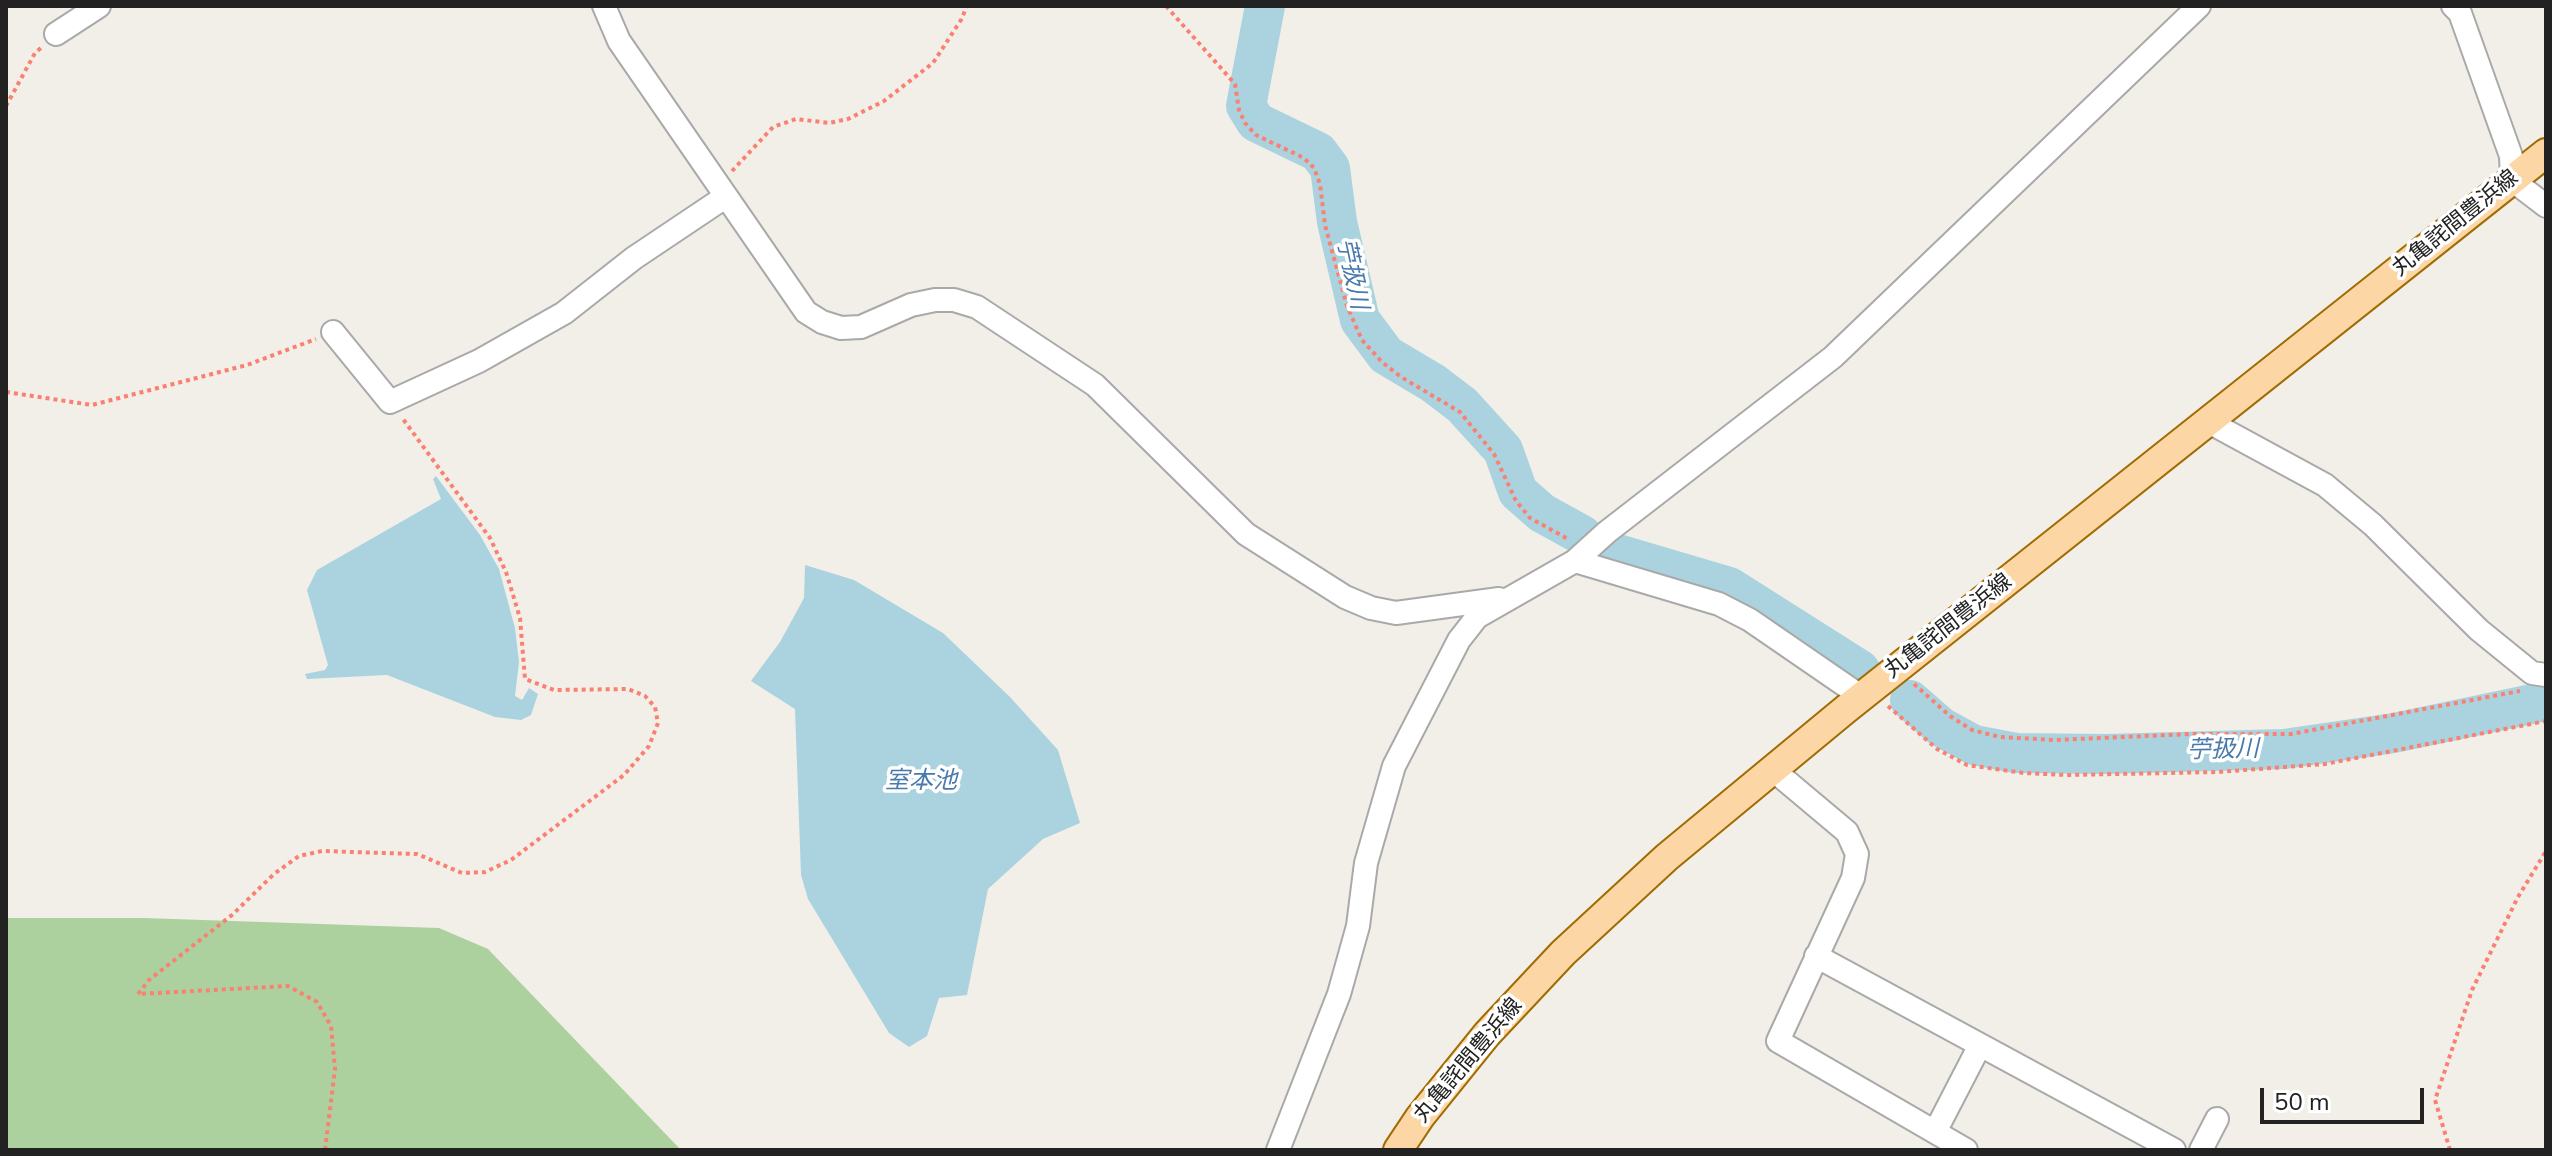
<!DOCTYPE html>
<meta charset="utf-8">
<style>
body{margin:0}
#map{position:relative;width:2552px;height:1156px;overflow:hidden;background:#f2efe9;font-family:"Nunito Sans",sans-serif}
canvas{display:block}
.frame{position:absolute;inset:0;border:8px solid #222;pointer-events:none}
.scale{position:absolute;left:2260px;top:1088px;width:164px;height:36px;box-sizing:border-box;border:4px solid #222;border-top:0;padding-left:10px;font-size:24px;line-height:28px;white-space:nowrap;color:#222;-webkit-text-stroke:6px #fff;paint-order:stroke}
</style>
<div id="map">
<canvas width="2552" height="1156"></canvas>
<div class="frame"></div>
<div class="scale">50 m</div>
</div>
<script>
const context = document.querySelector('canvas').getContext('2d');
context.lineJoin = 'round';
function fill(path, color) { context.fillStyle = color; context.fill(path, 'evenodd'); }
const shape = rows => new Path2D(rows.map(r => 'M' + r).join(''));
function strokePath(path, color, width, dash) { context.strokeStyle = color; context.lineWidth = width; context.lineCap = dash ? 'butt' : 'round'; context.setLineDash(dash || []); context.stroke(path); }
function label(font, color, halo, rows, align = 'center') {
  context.font = font + ' "Nunito Sans","Noto Sans JP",sans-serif'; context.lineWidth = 7; context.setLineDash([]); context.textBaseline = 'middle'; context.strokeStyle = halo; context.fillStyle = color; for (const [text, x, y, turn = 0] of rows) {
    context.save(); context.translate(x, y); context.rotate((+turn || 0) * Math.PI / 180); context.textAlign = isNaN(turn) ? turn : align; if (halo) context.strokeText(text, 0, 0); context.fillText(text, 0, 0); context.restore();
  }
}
fill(shape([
 [6,918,144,918,439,928,488,949,681,1150,6,1150]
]), '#add19e');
fill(shape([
 [436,476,480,535,499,569,515,628,519,662,515,696,522,700,529,688,538,694,531,715,521,720,495,717,387,675,307,679,305,674,325,670,328,665,307,590,317,570,441,499,433,479],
 [805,565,854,580,943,633,1010,697,1058,750,1080,823,1043,839,988,889,967,995,939,998,927,1036,909,1047,889,1033,808,899,801,875,795,709,751,681,780,642,804,598]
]), '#aad3df');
strokePath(shape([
 [1265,6,1246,106,1256,122,1318,152,1330,168,1337,222,1360,320,1386,355,1433,383,1462,405,1503,450,1518,492,1542,513,1582,535],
 [1614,553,1729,587,1860,670],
 [1910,700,1941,727,1974,745,2016,753,2106,754,2284,749,2394,733,2546,701]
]), '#aad3df', 40);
const minor = shape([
 [604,6,619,41,806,312,822,322,841,328,861,327,911,305,935,300,954,300,977,307,1095,385,1246,534,1345,597,1371,608,1396,613,1499,599],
 [2453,6,2460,13,2511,156,2512,180,2546,206],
 [56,34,99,6],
 [333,332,390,402,479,361,564,313,634,258,725,197],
 [2209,422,2325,485,2373,525,2479,630,2532,673,2546,675],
 [1575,561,1719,604,1750,620,1862,697],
 [1772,769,1847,832,1857,854,1853,878,1778,1041,1966,1150],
 [1816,956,2174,1150],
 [1935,1132,1980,1045],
 [1278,1150,1339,994,1358,926,1366,863,1394,766,1459,640,1477,617,1575,561,1607,532,1833,357,2199,6],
 [2201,1150,2217,1119]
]);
const major = shape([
 [1398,1150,1420,1117,1487,1034,1563,953,1667,857,1846,709,2546,153]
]);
strokePath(minor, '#a9a9a9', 26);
strokePath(major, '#a06b00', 32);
strokePath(shape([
 [1166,6,1235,84,1239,110,1245,123,1256,135,1304,158,1314,168,1320,184,1325,225,1347,306,1362,340,1382,362,1401,377,1460,412,1494,454,1516,501,1530,518,1568,539],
 [6,106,35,53,42,47],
 [732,171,773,127,796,119,829,123,848,119,884,101,933,63,961,20,967,6],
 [6,392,92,405,247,365,316,339],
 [1914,684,1950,716,1972,730,2000,737,2055,740,2191,734,2291,734,2520,691],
 [1888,706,1937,749,1967,765,2024,773,2066,775,2218,772,2325,764,2546,721],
 [325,1150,335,1069,331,1026,317,1002,288,986,138,994,149,980,232,915,274,874,299,856,322,851,417,854,462,873,485,872,511,860,624,775,649,746,658,723,655,707,645,696,628,689,554,690,525,679,520,618,506,572,490,538,403,419],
 [2450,1150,2435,1100,2472,990,2518,897,2546,851]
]), '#fa8072', 4, [4, 4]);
strokePath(minor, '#fff', 22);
strokePath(major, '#fcd6a4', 28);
label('22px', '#222', '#fff', [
 ["丸亀詫間豊浜線",2456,224,-39],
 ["丸亀詫間豊浜線",1949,627,-38],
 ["丸亀詫間豊浜線",1469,1061,-50]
]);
label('italic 24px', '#4a7aab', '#fff', [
 ["苧扱川",1351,274,78],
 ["苧扱川",2223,751,-1],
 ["室本池",921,782]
]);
</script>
